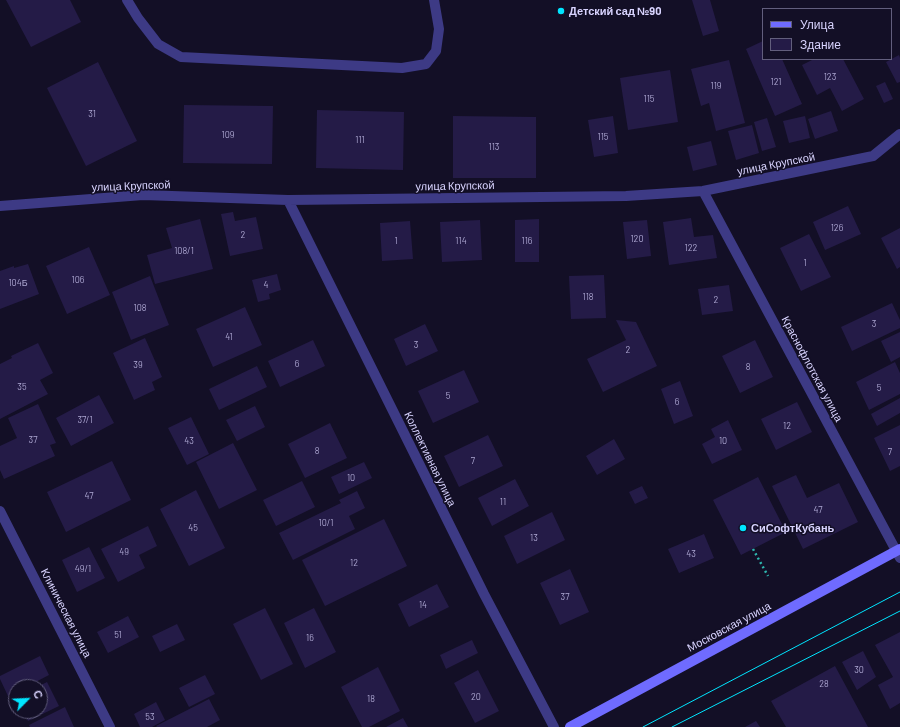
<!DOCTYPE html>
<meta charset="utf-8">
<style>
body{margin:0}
#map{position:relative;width:900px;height:727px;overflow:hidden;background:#130f26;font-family:Barlow,sans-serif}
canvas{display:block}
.legend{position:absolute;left:762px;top:8px;width:130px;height:52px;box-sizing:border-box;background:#130f26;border:1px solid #625e7d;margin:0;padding:5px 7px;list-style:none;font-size:12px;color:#d9d4ff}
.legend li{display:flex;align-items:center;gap:8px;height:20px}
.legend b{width:20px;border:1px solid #625e7d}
.north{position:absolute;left:8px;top:679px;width:40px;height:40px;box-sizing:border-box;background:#130f26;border:1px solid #625e7d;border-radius:50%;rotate:66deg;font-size:11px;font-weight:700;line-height:16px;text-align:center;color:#d9d4ff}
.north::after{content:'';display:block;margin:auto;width:14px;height:18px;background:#00e5ff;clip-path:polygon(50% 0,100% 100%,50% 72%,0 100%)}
</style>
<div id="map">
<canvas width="900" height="727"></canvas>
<ul class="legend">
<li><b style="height:5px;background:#6f6bff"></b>Улица</li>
<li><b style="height:11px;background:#241b47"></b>Здание</li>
</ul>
<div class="north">С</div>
</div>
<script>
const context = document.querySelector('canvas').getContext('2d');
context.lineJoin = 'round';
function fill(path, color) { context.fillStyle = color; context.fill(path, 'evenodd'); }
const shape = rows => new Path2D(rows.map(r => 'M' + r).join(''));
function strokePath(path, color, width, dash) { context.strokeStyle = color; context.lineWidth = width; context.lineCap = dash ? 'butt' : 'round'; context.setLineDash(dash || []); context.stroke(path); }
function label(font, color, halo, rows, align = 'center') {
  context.font = font + ' Barlow,sans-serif'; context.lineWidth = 3; context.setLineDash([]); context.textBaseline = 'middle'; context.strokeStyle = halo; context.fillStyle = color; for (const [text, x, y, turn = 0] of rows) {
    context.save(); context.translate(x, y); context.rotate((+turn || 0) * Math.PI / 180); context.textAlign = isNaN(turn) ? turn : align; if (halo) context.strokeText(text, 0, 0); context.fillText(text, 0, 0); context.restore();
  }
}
fill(shape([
 [6,0,70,0,81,22,31,47],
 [692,0,710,0,719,31,703,36],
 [763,41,763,59,782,59,802,104,775,116,746,49],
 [899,55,900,58,900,82,897,83,886,62],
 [814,59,843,59,864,99,842,111,830,88,817,95,802,65],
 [729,60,745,123,716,131,709,103,701,106,691,69],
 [98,62,137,141,86,166,47,88],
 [670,70,678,122,628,130,620,78],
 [885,82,893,99,884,103,876,86],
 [184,105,273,106,272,164,183,163],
 [317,110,404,112,403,170,316,168],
 [831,111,838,131,815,139,808,119],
 [453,116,536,117,536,178,453,178],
 [613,116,618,153,594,157,588,120],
 [805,116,810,138,789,143,783,121],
 [767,118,776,147,762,151,754,122],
 [752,125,759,153,736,160,728,131],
 [711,141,717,165,693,171,687,147],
 [848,206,861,234,825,250,813,222],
 [233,212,235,221,256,217,263,249,230,256,221,214],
 [691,218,694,237,713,235,717,258,669,265,663,222],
 [200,219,213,269,155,284,147,255,172,248,166,228],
 [539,219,539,262,515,262,515,220],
 [480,220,482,260,442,262,440,222],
 [647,220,651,256,627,259,623,222],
 [410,221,413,259,382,261,380,223],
 [900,228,900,267,897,269,881,238],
 [809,234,831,277,801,291,780,248],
 [89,247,110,295,67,314,46,266],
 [28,264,39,294,0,309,0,271,14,266,14,268],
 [277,274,281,290,269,294,270,299,258,302,252,280],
 [604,275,606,318,571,319,569,276],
 [150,276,169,325,131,340,112,292],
 [729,285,733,311,702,315,698,289],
 [892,303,900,320,900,328,852,351,841,327],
 [245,307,262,345,213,367,196,329],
 [616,320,636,322,657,366,603,392,587,359,626,340],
 [425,324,438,351,406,366,394,339],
 [900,332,900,357,891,362,881,341],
 [145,338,162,377,152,382,155,390,134,400,113,353],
 [313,340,325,366,280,387,268,361],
 [755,340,773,377,740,393,722,356],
 [38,343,53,373,40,380,48,394,0,419,0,364,12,358,11,356],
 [895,362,900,373,900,394,869,410,856,382],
 [257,366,267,387,219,410,209,389],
 [464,370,479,402,433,423,418,391],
 [680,381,693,416,674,424,661,389],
 [99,395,114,423,71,446,56,418],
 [900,398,900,413,877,426,871,414],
 [797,402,812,432,776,450,761,419],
 [38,404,56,443,50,445,55,456,4,479,0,470,0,446,17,438,8,418],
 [255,406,265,427,237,441,226,420],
 [191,417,209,454,187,465,168,428],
 [728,420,742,450,712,464,702,444,715,437,711,429],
 [330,423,347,458,305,478,288,444],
 [900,425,900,466,890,471,874,438],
 [488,435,503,466,459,487,444,456],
 [614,439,625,459,597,475,586,456],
 [233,443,257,490,219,509,196,462],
 [112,461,131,500,66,532,47,492],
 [364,462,372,478,339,494,331,477],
 [796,475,807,498,839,483,858,522,803,549,772,486],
 [758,477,786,532,741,555,713,500],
 [515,479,529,506,492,526,478,498],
 [302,481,315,507,276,526,263,500],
 [642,486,648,498,635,504,629,492],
 [196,490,225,548,189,566,160,509],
 [357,491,365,508,349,516,355,529,293,560,279,533,341,503,339,500],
 [552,512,565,540,517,564,504,536],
 [384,519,407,566,325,606,302,560],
 [148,526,157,546,139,555,145,568,118,582,101,549],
 [704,534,714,558,679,573,668,549],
 [89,547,105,578,77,592,62,560],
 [570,569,589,612,560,625,540,583],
 [437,584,449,607,409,627,398,604],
 [265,608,293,664,261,680,233,624],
 [314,608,336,652,305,668,284,623],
 [128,616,139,637,108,653,97,632],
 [177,624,185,640,160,652,152,636],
 [900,632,900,703,890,709,878,685,893,677,875,645],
 [472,640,478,653,446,669,440,655],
 [863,651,876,677,857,690,842,662],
 [40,656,49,675,26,687,16,687,16,692,8,696,0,679,0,676],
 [835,666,868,727,786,727,771,701],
 [378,667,400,711,369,727,362,727,341,687],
 [478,670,499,711,475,723,454,683],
 [205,675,215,694,189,707,179,688],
 [47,682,59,706,28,721,23,711,40,711,40,687,37,687],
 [209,699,220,720,207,727,157,727,156,726],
 [156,702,165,720,152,727,140,727,134,714],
 [65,707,74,727,30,727,29,725],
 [403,718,408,727,386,727],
 [756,721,760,727,745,727]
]), '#241b47');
strokePath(shape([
 [753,549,768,576]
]), '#2fb8b0', 2.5, [2, 3]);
strokePath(shape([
 [127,0,138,18,158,44,181,57,402,68,426,64,436,51,439,29,434,0],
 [703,191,900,558],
 [288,200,484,594,554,727],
 [0,206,143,195,288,200,626,196,703,191,873,156,900,134],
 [0,511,110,727]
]), '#3d3a85', 10);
strokePath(shape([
 [570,727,900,549]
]), '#6f6bff', 10);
strokePath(shape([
 [643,727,900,592],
 [672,727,900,611]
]), '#00e5ff', 1);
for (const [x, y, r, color] of [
 [561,11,4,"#00e5ff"],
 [743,528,4,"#00e5ff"]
]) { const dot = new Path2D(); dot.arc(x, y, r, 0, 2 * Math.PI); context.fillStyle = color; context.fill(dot); strokePath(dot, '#130f26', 1.5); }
label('9px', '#aca6d1', null, [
 ["123",830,77],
 ["121",776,82],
 ["119",716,86],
 ["115",649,99],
 ["31",92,114],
 ["109",228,135],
 ["115",603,137],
 ["111",360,140],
 ["113",494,147],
 ["126",837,228],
 ["2",243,235],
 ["120",637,239],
 ["1",396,241],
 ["114",461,241],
 ["116",527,241],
 ["122",691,248],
 ["108/1",184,251],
 ["1",805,263],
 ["106",78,280],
 ["104Б",18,283],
 ["4",266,285],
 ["118",588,297],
 ["2",716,300],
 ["108",140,308],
 ["3",874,324],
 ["41",229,337],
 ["3",416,345],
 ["2",628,350],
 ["6",297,364],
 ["39",138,365],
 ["8",748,367],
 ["35",22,387],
 ["5",879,388],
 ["5",448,396],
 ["6",677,402],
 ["37/1",85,420],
 ["12",787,426],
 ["37",33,440],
 ["43",189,441],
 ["10",723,441],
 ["8",317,451],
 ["7",890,452],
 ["7",473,461],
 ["10",351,478],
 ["47",89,496],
 ["11",503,502],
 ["47",818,510],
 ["10/1",326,523],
 ["45",193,528],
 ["13",534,538],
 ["49",124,552],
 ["43",691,554],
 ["12",354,563],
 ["49/1",83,569],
 ["37",565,597],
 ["14",423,605],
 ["51",118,635],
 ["16",310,638],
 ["30",859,670],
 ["28",824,684],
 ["20",476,697],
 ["18",371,699],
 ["53",150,717]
]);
label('bold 11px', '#d9d4ff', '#130f26', [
 ["Детский сад №90",569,11],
 ["СиСофтКубань",751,528]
], 'left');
label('11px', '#d9d4ff', '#130f26', [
 ["улица Крупской",776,164,-11],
 ["улица Крупской",131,186,-2],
 ["улица Крупской",455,186,-1],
 ["Краснофлотская улица",812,369,62],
 ["Коллективная улица",430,459,64],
 ["Клиническая улица",66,613,63],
 ["Московская улица",729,627,-28]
]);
</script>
